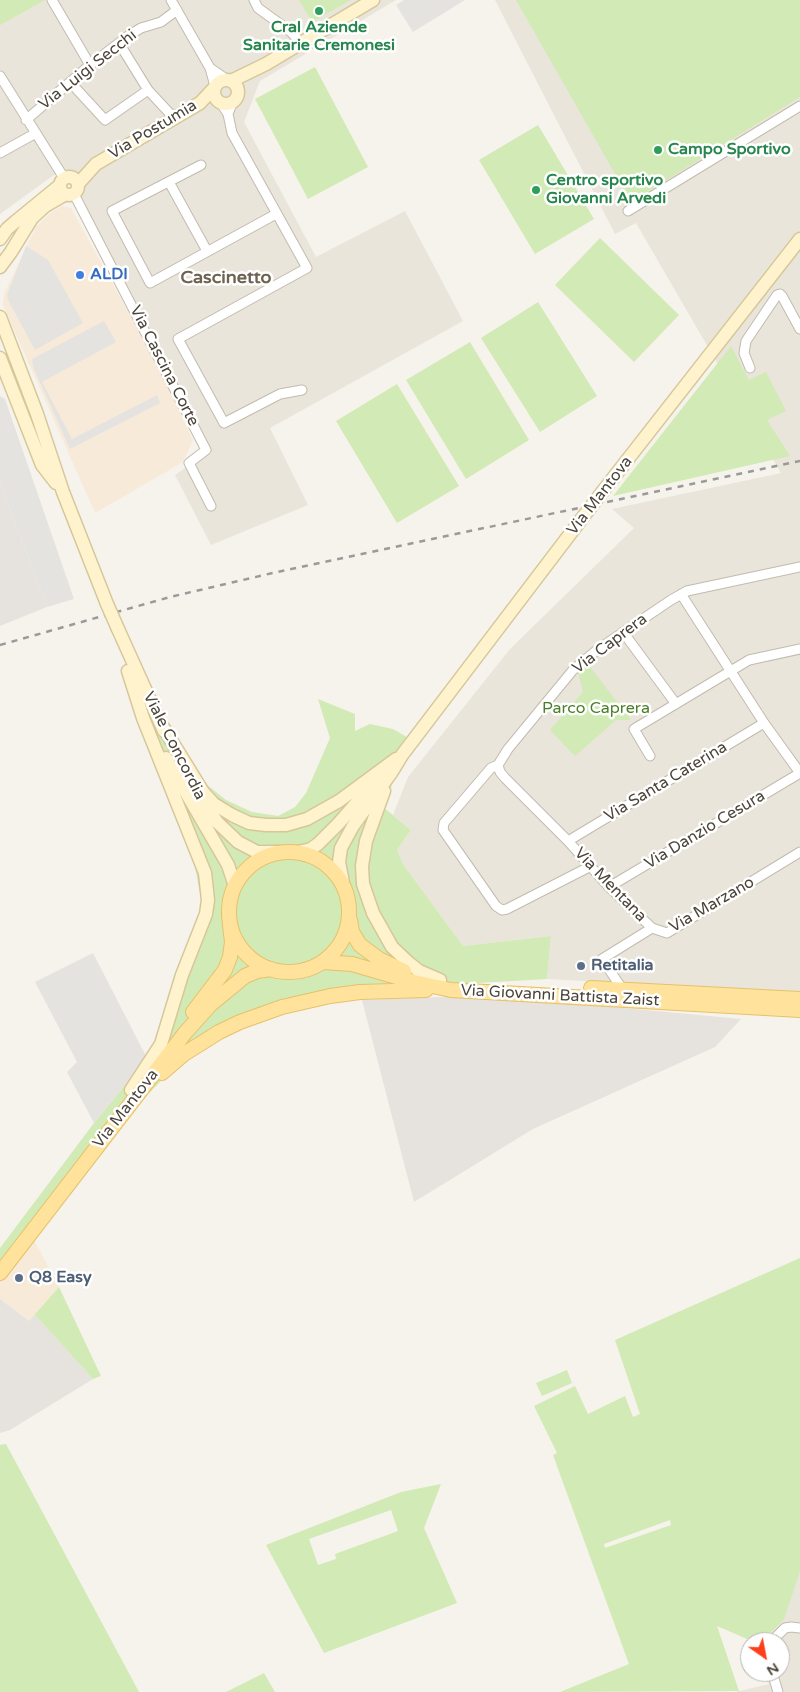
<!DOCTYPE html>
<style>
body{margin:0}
#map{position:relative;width:800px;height:1692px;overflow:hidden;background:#f6f3ec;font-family:"Varela Round",sans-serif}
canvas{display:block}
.north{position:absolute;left:740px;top:1632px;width:50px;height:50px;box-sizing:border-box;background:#fff;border:1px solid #b7b4b0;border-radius:50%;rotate:147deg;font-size:14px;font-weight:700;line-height:20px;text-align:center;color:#4b4439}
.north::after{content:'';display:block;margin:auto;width:18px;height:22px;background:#fc3f1d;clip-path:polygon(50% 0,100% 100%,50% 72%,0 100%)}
</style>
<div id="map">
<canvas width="800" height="1692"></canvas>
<div class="north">N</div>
</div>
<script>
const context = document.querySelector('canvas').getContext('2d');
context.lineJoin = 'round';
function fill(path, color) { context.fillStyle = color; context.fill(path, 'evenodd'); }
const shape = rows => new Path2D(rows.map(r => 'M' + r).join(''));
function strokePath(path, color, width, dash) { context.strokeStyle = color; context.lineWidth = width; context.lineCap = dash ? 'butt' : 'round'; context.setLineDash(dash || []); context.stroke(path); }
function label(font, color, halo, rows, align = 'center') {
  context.font = font + ' "Varela Round",sans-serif'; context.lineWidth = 5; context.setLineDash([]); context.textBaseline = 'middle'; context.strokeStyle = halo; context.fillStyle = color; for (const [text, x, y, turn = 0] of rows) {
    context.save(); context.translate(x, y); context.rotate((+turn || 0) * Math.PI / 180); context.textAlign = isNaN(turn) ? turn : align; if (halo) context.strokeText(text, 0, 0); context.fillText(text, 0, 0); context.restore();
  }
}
fill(shape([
 [0,0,396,0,260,81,244,122,316,257,405,211,463,321,270,428,308,505,211,545,175,475,211,450,131,302,82,198,72,172,54,175,0,214],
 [495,0,800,0,800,992,547,979,551,936,463,946,403,864,397,850,411,830,393,815,408,777,510,649,634,528,612,509,781,473,636,223,615,234],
 [800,1572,800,1692,736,1692,769,1684,766,1672,780,1672,780,1642,761,1642,784,1620]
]), '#eae5da');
fill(shape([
 [62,206,71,208,159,368,193,440,183,462,95,513,3,305,4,294,36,227,49,214],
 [33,1238,59,1287,29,1321,0,1299,0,1281]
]), '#f7ead8');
fill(shape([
 [0,483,47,607,0,626],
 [467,996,550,1001,741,1019,715,1047,533,1129,414,1202,362,1000],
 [0,1299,29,1321,35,1315,93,1379,10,1430,0,1433]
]), '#e6e2dd');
fill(shape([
 [0,0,45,0,0,25],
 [299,0,351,0,312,22],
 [516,0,800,0,800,97,631,202],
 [315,67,368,167,308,199,255,99],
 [538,125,594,219,535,254,479,160],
 [600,238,679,315,634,362,555,285],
 [538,302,597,396,540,432,481,338],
 [470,342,529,440,466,479,406,380],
 [731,346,749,380,766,372,786,411,767,420,790,456,613,496],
 [397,384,459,486,397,523,336,421],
 [587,663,631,720,616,720,575,756,550,730,583,692,578,673],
 [318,699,355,714,355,731,370,724,393,729,417,743,396,775,383,807,411,830,397,850,403,864,463,946,551,936,547,979,338,991,216,1031,173,1069,139,1103,0,1281,0,1248,94,1123,147,1058,157,1039,202,905,193,856,149,725,155,723,188,760,206,784,226,800,252,812,278,816,295,807,306,793,330,738],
 [800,1258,800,1572,784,1620,761,1642,754,1642,717,1626,739,1691,560,1692,629,1664,553,1455,557,1453,534,1406,575,1386,588,1414,625,1396,633,1417,640,1414,615,1340],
 [670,1520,671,1525,605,1548,604,1544],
 [59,1287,101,1376,93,1379,35,1315,29,1321],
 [567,1370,572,1383,542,1396,536,1383],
 [6,1444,139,1692,0,1692,0,1445],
 [441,1484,424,1528,457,1603,324,1653,266,1545,401,1492],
 [391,1510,398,1531,335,1554,336,1559,318,1565,309,1539],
 [264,1673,275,1692,226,1692]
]), '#d2eab5');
fill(shape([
 [404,0,465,0,413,32,396,5],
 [26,246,48,260,83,323,35,350,8,300,7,295],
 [104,321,116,342,42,382,72,439,157,395,160,403,70,449,33,367,32,359],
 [0,396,5,399,74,599,47,607,0,483],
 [93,953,147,1058,94,1123,67,1072,77,1062,35,982]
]), '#e5e3e0');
const street = shape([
 [52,0,90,65],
 [171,0,210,68,215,86],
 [254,0,258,8,291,32,301,43],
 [119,43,148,90,174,118],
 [210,68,226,79],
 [0,76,64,178],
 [70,82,105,120,148,90],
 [221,103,228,114,232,133,307,268,178,339,224,423,280,394,302,390],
 [228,114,233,101],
 [26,120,90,65,128,36,141,28,161,22,177,10],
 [0,153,36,133],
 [201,165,112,211,150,283,276,214],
 [169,182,207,251],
 [74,194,206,450,189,463,211,506],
 [628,211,800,106],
 [750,368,744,353,746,341,777,295,780,294,782,296,800,329],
 [681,594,764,723,800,773],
 [623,632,676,704],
 [650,756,634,729,749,660,800,649],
 [498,765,491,768,444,823,443,830,496,906,502,910,507,909,591,866],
 [568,841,764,723],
 [609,887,800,773],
 [652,928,609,887,568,841,505,778,500,772,498,765,508,749,573,670,597,650,671,600,687,591,800,567],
 [623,990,602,959,652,928,667,933,800,852],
 [771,1642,785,1628,791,1627,800,1628],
 [772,1672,778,1692]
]);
const secondary = shape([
 '214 92a12 12 0 1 1 24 0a12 12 0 1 1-24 0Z',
 [231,81,266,64,373,0],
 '60 186a9 9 0 1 1 18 0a9 9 0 1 1-18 0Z',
 [78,184,96,164,200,103,214,88],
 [0,239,7,229,15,222,59,186],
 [0,267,11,252,32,218,45,206,64,195],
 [0,317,37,414,63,492,107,604],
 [0,358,42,465,56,483],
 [603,491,800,239],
 [118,629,164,731],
 [128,671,143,718,205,873,208,900,206,914,182,975,161,1044,131,1090],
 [161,724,203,792,214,804,232,815,249,823,266,825,286,825,307,819,339,801,396,759],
 [166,758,228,865,235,886],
 [384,791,366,841,362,866,363,884,373,913,392,947,409,963,419,971,440,980],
 [198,795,217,822,238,842,257,852,279,852],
 [298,852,311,849,318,844,338,824,376,781],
 [343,883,339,862,341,848,353,826,391,773,402,755,583,517]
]);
const primary = shape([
 '229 912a60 60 0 1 1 120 0a60 60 0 1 1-120 0Z',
 [350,920,352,932,360,945,379,959,404,971],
 [323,962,352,964,414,982,451,990,800,1010],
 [591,988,800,999],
 [193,1012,225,970,230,957,232,942,230,925],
 [162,1073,184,1054,219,1032,240,1022,282,1007,330,996,360,992,426,990],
 [0,1273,185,1033,211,1004,245,976,257,971,271,969]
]);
strokePath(street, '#c2bbae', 11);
strokePath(secondary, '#d6c79b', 15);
strokePath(primary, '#e6c16a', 16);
strokePath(street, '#fff', 9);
strokePath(secondary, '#fff3cd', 12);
strokePath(primary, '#ffe39c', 14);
strokePath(shape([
 [0,645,170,597,277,572,800,461]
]), '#9a9a9a', 2.5, [6, 6]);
const secondaryBridge = shape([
 [583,517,603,491],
 [107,604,118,629]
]);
strokePath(secondaryBridge, '#d6c79b', 15, []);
strokePath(secondaryBridge, '#fff3cd', 12);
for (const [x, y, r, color] of [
 [319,11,5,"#2e9e5b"],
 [658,150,5,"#2e9e5b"],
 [536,190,5,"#2e9e5b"],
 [80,275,5,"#3f7fe0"],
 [581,966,5,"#5c6f8a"],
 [19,1278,5,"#5c6f8a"]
]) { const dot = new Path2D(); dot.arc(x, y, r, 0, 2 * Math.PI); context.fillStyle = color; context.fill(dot); strokePath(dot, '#fff', 2); }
label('bold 16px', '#27864d', '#fff', [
 ["Cral Aziende",319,28,"center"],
 ["Sanitarie Cremonesi",319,46,"center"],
 ["Campo Sportivo",668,150],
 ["Centro sportivo",546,181],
 ["Giovanni Arvedi",546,199]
], 'left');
label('16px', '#4b4439', '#fff', [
 ["Via Luigi Secchi",88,70,-38],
 ["Via Postumia",153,130,-31],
 ["Via Cascina Corte",164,366,63],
 ["Via Mantova",600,496,-52],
 ["Via Caprera",610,644,-37],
 ["Viale Concordia",174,746,63],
 ["Via Santa Caterina",666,782,-31],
 ["Via Danzio Cesura",705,830,-31],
 ["Via Mentana",610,885,46],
 ["Via Marzano",712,905,-30],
 ["Via Giovanni Battista Zaist",560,996,3],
 ["Via Mantova",126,1109,-52]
]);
label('bold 16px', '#366cbe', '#fff', [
 ["ALDI",90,275]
], 'left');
label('16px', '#4a7f2a', '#fff', [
 ["Parco Caprera",596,709]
]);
label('bold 16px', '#4e5e75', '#fff', [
 ["Retitalia",591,966],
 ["Q8 Easy",29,1278]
], 'left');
label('bold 18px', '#6e6250', '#fff', [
 ["Cascinetto",226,278]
]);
</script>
